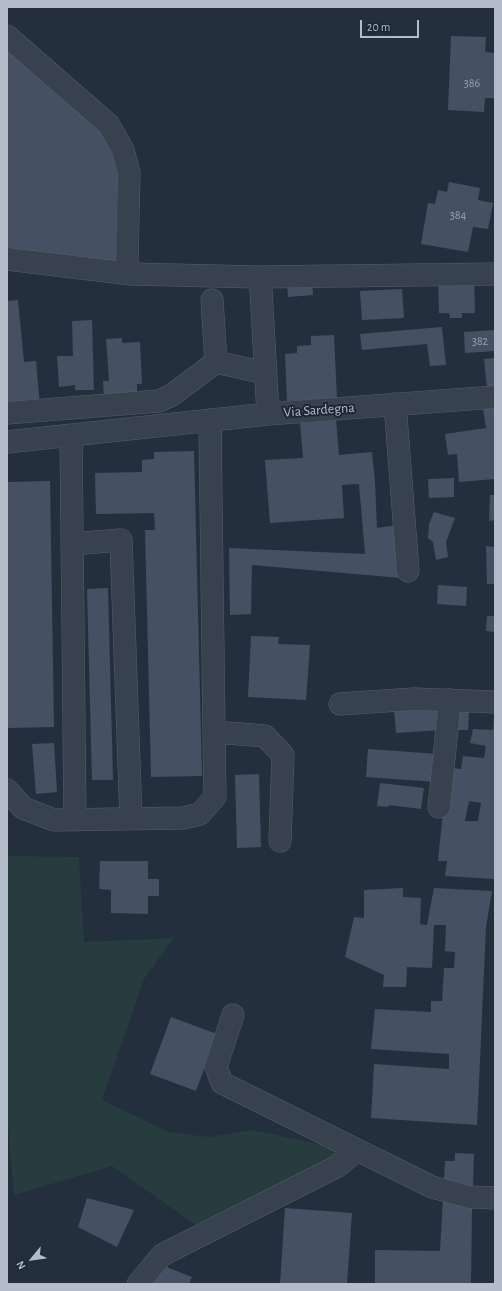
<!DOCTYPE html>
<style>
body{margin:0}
#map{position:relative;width:502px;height:1291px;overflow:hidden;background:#242f3e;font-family:"Alegreya Sans",sans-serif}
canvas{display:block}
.frame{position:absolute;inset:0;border:8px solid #b4bcc9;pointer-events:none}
.north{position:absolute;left:12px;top:1239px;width:40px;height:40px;-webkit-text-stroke:3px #1d2633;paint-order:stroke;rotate:241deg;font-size:11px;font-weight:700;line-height:16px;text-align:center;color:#b4bcc9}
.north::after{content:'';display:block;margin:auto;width:14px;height:18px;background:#b4bcc9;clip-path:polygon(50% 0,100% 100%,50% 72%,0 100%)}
.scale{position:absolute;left:360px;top:20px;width:59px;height:18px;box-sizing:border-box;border:2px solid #b4bcc9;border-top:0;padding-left:5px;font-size:12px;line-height:14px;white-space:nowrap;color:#b4bcc9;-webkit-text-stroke:3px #1d2633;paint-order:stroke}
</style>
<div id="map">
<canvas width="502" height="1291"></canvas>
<div class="frame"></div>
<div class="north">N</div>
<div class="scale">20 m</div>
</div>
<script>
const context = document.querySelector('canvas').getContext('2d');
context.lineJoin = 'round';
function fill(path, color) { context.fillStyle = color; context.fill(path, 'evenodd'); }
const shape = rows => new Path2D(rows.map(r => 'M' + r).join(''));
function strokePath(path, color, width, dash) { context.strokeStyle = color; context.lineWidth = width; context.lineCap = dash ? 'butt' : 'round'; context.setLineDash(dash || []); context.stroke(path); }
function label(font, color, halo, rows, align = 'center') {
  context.font = font + ' "Alegreya Sans",sans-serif'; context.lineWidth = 4; context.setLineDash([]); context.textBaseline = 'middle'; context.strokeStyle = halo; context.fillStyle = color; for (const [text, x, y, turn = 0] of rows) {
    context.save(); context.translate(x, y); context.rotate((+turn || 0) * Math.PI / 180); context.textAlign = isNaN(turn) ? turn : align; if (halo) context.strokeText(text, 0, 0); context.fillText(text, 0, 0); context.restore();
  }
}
fill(shape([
 [7,856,79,857,84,942,174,938,144,979,102,1100,168,1132,209,1137,252,1130,342,1149,340,1159,200,1228,112,1166,14,1195,7,1116]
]), '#263c3f');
fill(shape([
 [451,36,486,37,485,52,495,53,494,98,485,98,484,112,448,110],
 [7,44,107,128,122,164,117,262,7,249],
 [449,182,480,188,478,200,493,203,488,229,473,227,468,252,421,244,428,203,435,204,438,190,447,192],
 [438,278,474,278,475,313,462,313,462,318,450,318,449,313,439,313],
 [312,281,313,295,288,297,287,282],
 [402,289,404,318,362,320,360,291],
 [18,300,24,362,36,361,40,407,7,410,7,301],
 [92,320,94,390,75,390,75,385,59,387,57,356,73,356,72,321],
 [442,327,446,365,430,366,427,344,362,350,360,334],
 [495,330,495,351,465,353,464,332],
 [334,335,337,399,287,401,285,354,297,353,297,346,311,345,311,336],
 [122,338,122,343,140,342,142,384,137,384,137,397,104,399,103,381,109,381,106,339],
 [495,358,495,387,487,388,484,359],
 [495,407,495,479,459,482,457,454,448,455,445,434,486,428,483,408],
 [336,420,339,455,372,452,375,482,377,528,397,525,401,578,252,565,251,614,230,615,229,548,365,554,359,484,342,485,344,518,270,523,265,460,303,458,300,423],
 [194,451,202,776,151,777,145,530,155,530,154,513,96,514,95,473,142,472,142,460,154,459,154,452],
 [454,478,454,497,429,498,428,479],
 [50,481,54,727,7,728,7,482],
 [490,495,495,495,495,520,489,521],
 [434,512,455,518,446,542,448,557,436,560,433,542,428,538,429,524],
 [486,546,495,547,495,584,487,584],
 [438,585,467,587,466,606,437,604],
 [108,588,113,780,92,780,87,589],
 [487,616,495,616,495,632,486,631],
 [251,636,279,637,278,644,310,645,306,700,248,697],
 [440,706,442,730,396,733,394,709],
 [456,711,469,712,468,730,455,730],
 [494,716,495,716,495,872,494,879,445,876,447,861,438,861,442,821,451,768,461,769,463,756,484,758,486,746,470,743,473,729,493,730],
 [469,801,481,803,478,821,465,821],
 [54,743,57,792,36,794,32,744],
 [368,749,438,754,437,782,366,777],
 [259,774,261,847,237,848,235,775],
 [380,783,424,788,421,809,388,805,389,807,377,806],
 [100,861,148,861,148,879,159,879,159,896,148,896,148,914,111,913,111,890,99,889],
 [403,888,403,897,421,898,420,924,427,925,434,888,492,891,486,927,477,1125,371,1118,374,1064,449,1069,449,1054,371,1049,375,1009,431,1012,431,1001,442,1001,444,968,454,968,455,952,445,951,446,925,434,925,432,968,407,967,406,987,383,987,384,975,345,957,354,917,364,918,364,890],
 [171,1017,217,1034,196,1091,150,1074],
 [455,1153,474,1154,473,1189,444,1179,445,1161,455,1161],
 [87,1198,134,1210,117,1247,78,1227],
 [443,1198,472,1208,471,1284,375,1284,375,1250,440,1251],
 [285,1208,352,1213,347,1284,280,1284],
 [159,1264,192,1277,189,1284,152,1284]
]), '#455162');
const minor = shape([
 [7,36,109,125,123,150,129,173,127,262,131,274],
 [7,259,131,274,257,277,495,274],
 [261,290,268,414,495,397],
 [212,300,216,362,265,373],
 [395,404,408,571],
 [7,413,159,401,172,395,216,362],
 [210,420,214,732],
 [71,435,75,820],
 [7,442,268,414],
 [72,544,121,540,131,819],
 [340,704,414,699,495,702],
 [7,790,23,808,54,820,183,818,200,814,215,797,214,732,265,736,283,755,280,841],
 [439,807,450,700],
 [233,1015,216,1067,222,1083,432,1187,469,1197,495,1198],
 [138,1284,162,1255,338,1166,357,1150]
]);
strokePath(minor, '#565f6c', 23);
strokePath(minor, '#38414e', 22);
label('12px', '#98a1af', null, [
 ["386",472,83],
 ["384",458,215],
 ["382",480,341]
]);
label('14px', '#b4bcc9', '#1d2633', [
 ["Via Sardegna",319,410,-4]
]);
</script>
